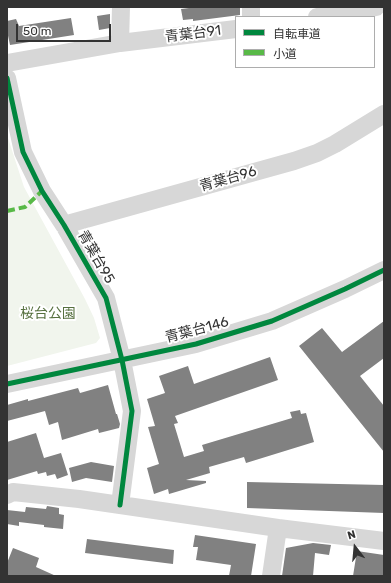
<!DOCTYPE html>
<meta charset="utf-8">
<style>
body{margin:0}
#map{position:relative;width:391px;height:583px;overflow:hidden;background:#fff;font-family:Rubik,"Noto Sans JP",sans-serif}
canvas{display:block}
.frame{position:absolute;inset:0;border:8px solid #333;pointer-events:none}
.legend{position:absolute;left:235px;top:16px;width:140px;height:52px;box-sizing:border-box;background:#fff;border:1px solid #adadad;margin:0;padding:5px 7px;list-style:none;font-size:12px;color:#333}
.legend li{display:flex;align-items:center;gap:8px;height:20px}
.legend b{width:20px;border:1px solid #adadad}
.north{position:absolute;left:335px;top:527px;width:40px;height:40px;-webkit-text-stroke:3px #fff;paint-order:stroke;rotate:344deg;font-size:11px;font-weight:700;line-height:16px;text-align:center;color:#333}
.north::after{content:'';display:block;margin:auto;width:14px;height:18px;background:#333;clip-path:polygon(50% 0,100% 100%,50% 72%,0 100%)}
.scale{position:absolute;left:16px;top:24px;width:95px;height:18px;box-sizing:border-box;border:2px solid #333;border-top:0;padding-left:5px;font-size:12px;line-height:14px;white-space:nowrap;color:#333;-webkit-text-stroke:3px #fff;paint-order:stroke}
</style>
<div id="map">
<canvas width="391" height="583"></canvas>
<div class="frame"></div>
<ul class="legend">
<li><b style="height:5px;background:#00873e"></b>自転車道</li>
<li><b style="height:5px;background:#58b947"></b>小道</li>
</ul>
<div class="north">N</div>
<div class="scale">50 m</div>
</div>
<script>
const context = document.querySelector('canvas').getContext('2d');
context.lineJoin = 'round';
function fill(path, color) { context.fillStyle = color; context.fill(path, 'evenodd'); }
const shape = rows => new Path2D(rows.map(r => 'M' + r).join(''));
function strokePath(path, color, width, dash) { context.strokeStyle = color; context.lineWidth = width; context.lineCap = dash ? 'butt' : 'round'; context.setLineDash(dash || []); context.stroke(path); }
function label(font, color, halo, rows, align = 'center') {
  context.font = font + ' Rubik,"Noto Sans JP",sans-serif'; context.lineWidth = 4; context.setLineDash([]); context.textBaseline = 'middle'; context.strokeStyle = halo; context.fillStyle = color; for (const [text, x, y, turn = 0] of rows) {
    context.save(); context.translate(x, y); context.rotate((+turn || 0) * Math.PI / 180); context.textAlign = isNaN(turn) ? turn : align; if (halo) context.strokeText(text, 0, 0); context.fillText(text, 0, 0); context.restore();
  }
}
fill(shape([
 [7,135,24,187,85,299,94,318,100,338,96,343,7,366]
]), '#f1f5ed');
fill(shape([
 [197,7,240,7,240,15,193,21,193,19,183,20,181,9],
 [110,14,110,28,99,30,97,16],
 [71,18,74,35,10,45,7,31,7,21,16,19,19,26],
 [384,321,384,358,360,376,384,406,384,452,299,346,322,328,342,352],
 [270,357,278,380,175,416,178,423,174,424,184,457,204,451,202,445,292,418,290,412,300,410,301,414,306,413,314,442,246,463,244,457,209,467,210,473,186,480,206,481,206,483,169,494,168,489,154,494,147,468,159,464,148,427,155,426,147,399,165,393,159,376,188,366,194,384],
 [108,385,116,414,117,414,120,424,119,428,99,433,98,429,62,440,58,422,49,425,45,411,7,421,7,405,28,399,28,401,78,388,80,393],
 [36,433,44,458,61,453,68,475,57,479,55,474,47,476,46,472,38,474,37,471,7,480,7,442],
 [91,462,114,466,112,482,86,478,72,482,69,468],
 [247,482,384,485,384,513,247,508],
 [47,506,59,508,59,514,64,515,63,529,44,527,44,525,19,522,19,526,7,524,7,510,25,512,26,507,46,509],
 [195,535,256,544,251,576,229,576,231,565,196,560,198,547,193,547],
 [87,539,174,550,173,564,85,553],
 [313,543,331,545,329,555,315,553,313,576,282,576,286,548],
 [13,548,39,558,36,567,56,576,7,576,7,563],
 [357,551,384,555,384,576,353,576]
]), '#818181');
strokePath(shape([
 [251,7,251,17],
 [317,17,339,15,376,7],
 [120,43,121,7],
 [7,63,120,43,236,29],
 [7,78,23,152,42,191,64,225,106,298,122,360,132,411,120,505],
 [64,225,294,161,317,153,335,144,384,114],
 [7,384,196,344,272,321,345,289,384,270],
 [7,495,13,492,79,499,278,528,384,541],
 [271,576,278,528]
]), '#d7d7d7', 18);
strokePath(shape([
 [7,211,25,207,42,191]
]), '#58b947', 4, [8, 4]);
strokePath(shape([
 [7,78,23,152,42,191,64,225,106,298,122,360,132,411,120,505],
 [7,384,196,344,272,321,345,289,384,270]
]), '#00873e', 5);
label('14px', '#333', '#fff', [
 ["青葉台91",193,34,-7],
 ["青葉台96",228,179,-16],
 ["青葉台95",96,257,60],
 ["青葉台146",197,330,-15]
]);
label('14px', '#56703f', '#fff', [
 ["桜台公園",48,314]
]);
</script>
